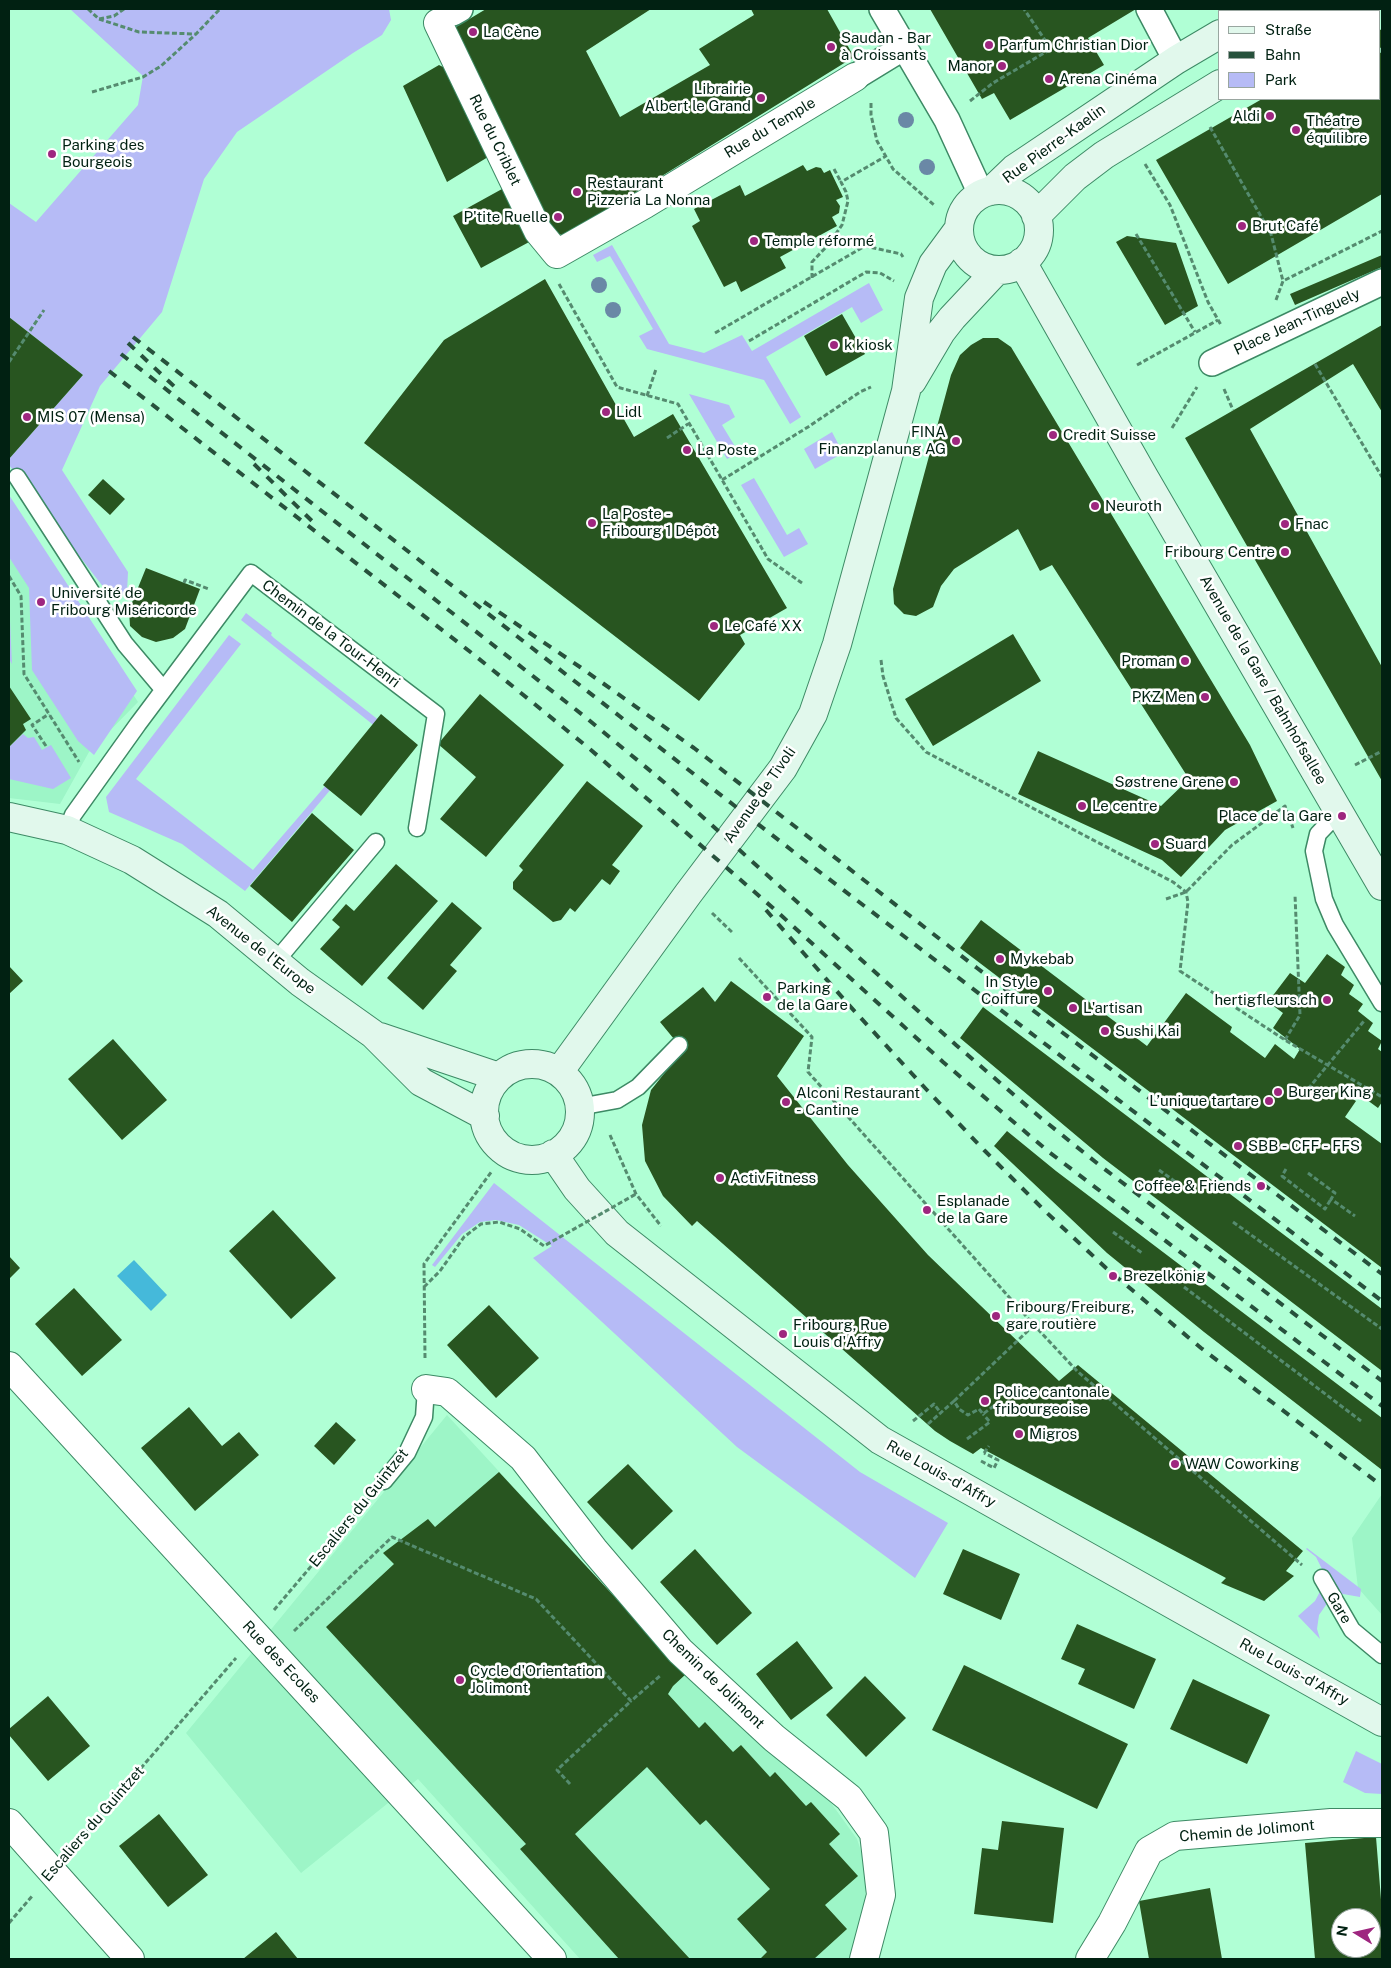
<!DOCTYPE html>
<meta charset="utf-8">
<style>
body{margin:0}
#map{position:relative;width:1391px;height:1968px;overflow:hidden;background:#b0ffd5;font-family:"Public Sans",sans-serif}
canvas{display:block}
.frame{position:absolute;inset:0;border:10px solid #012112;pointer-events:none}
.legend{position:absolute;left:1218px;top:10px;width:162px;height:90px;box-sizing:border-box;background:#fff;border:1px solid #99a6a0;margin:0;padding:6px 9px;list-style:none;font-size:15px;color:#012112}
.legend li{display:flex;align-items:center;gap:10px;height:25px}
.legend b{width:25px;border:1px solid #99a6a0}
.north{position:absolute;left:1331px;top:1908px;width:50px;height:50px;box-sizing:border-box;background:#fff;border:1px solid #99a6a0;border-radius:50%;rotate:279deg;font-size:14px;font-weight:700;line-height:20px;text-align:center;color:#012112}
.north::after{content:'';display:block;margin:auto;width:18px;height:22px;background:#9e267f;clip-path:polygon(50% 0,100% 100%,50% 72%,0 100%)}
</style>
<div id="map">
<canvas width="1391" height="1968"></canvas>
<div class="frame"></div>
<ul class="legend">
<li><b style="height:6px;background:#e1f8ec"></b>Straße</li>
<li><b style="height:6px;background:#27513c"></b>Bahn</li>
<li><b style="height:14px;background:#b6bbf6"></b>Park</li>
</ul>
<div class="north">N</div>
</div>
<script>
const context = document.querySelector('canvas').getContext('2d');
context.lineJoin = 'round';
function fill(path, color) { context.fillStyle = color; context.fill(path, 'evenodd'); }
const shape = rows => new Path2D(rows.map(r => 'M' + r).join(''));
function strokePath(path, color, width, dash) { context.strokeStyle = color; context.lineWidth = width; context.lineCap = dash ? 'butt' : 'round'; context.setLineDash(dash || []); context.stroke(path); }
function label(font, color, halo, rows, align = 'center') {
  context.font = font + ' "Public Sans",sans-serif'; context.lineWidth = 5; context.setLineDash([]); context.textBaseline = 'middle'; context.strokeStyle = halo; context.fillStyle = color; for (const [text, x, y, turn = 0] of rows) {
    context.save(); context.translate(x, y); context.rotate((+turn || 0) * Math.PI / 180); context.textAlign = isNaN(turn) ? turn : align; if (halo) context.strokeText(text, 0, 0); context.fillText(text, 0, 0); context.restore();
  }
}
fill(shape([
 [9,502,138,702,89,752,60,804,9,798],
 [447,1415,706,1696,831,1803,857,1839,867,1869,864,1907,849,1959,580,1959,418,1779,301,1873,186,1733],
 [1382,1494,1382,1615,1358,1588,1352,1538]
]), '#9df5c7');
fill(shape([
 [70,9,389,9,391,20,382,35,353,53,237,132,204,179,162,312,100,386,62,470,128,572,127,593,111,597,9,465,9,459,83,375,9,317,9,203,36,222,138,105,143,76],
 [612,245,669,344,704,353,742,335,752,351,869,283,883,310,861,323,852,307,766,357,801,417,790,424,764,380,647,349,639,336,653,329,610,256,597,262,593,255],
 [689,394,729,405,735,417,722,425,739,453,727,459],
 [832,432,843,453,815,469,804,449],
 [754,478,787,535,799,528,808,544,784,557,741,485],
 [9,495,137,691,94,755,78,741,32,670,29,588,9,557],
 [9,599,12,664,9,659],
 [246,613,272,633,271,635,274,638,385,725,245,891,182,844,109,812,106,797,229,635,241,644,136,779,253,870,376,727,241,620],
 [23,734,28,738,34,737,42,750,51,745,71,778,53,789,9,779,9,747],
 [494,1183,860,1472,948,1523,915,1578,737,1447,533,1258,552,1246,519,1225,496,1220,480,1222,462,1234,435,1267,432,1265],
 [1307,1548,1361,1589,1360,1597,1343,1594,1328,1602,1319,1615,1317,1629,1320,1639,1298,1616,1315,1601,1323,1586,1322,1569,1316,1557,1306,1549],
 [1356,1751,1382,1764,1382,1794,1365,1793,1343,1782]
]), '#b6bbf6');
fill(shape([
 [134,1260,167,1295,151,1311,117,1276]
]), '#45b9da');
fill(shape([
 [486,9,651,9,586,51,620,117,710,65,699,49,754,15,751,9,827,9,854,57,565,236,540,228,451,30],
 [930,9,1136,9,1088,38,1104,65,1010,120,994,93,982,99],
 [1382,29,1382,194,1228,284,1156,160,1262,99,1380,99,1380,30],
 [439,65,457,74,488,157,447,182,403,86],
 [803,165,807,171,816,167,821,168,824,173,830,170,843,197,836,200,840,206,839,213,832,217,837,226,780,257,786,268,741,292,736,281,724,287,692,226,700,221,694,209,740,185,745,196],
 [502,189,531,241,481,268,453,216],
 [1127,236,1176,243,1198,306,1165,325,1116,242],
 [1382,255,1382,267,1295,305,1290,294],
 [545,279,634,437,673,414,787,608,740,635,745,644,699,701,364,443,444,340],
 [842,314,865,354,826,376,804,336],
 [9,317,83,375,9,459],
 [1382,325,1382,412,1353,364,1250,429,1382,667,1382,781,1185,438],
 [983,338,998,338,1011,347,1250,745,1277,801,1225,830,1181,877,1162,860,1018,794,1038,751,1161,806,1189,779,1052,565,1040,571,1018,529,954,569,941,586,933,607,916,616,904,614,894,604,893,589,951,375,960,355,971,345],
 [103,479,125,499,110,515,88,495],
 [146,568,200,589,185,629,173,638,156,642,142,637,130,626,129,610],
 [1013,634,1041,681,933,746,905,699],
 [9,686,31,719,23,724,26,730,9,747],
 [480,694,564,765,486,857,440,819,476,777,438,744],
 [381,714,418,745,361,816,323,785],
 [587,781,643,826,612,865,620,871,610,885,602,879,575,912,570,908,561,920,553,922,513,889,513,882,523,870,519,866],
 [312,813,354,850,292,922,250,886],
 [396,864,438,901,362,986,320,949,340,927,332,920,346,904,354,911],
 [452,902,482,928,450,965,457,971,423,1010,387,978],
 [981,920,1147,1046,1186,993,1232,1027,1230,1032,1265,1058,1275,1044,1294,1059,1300,1049,1273,1028,1283,1013,1268,1002,1290,973,1305,983,1327,954,1345,967,1341,975,1354,985,1349,994,1363,1004,1358,1011,1373,1023,1368,1031,1382,1041,1378,1049,1382,1052,1382,1102,1378,1108,1348,1086,1343,1093,1356,1101,1345,1117,1382,1144,1382,1268,960,948],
 [9,966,23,981,9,994],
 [731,981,804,1036,777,1076,848,1165,928,1255,1059,1381,1078,1365,1303,1551,1286,1571,1294,1576,1264,1601,1221,1583,1226,1578,981,1448,973,1454,950,1441,935,1431,697,1221,692,1226,663,1196,645,1161,642,1125,651,1090,683,1050,660,1022,703,987,715,1002],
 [983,1007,1382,1309,1382,1371,1103,1158,960,1038],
 [113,1039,167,1100,122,1140,68,1079],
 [1007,1131,1056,1171,1382,1418,1382,1470,1204,1332,1107,1253,994,1146],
 [273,1210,336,1278,291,1319,229,1251],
 [9,1256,20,1268,9,1279],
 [74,1288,122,1340,82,1376,35,1324],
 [489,1305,539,1358,496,1398,447,1345],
 [189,1407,222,1446,239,1432,259,1455,195,1511,141,1448],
 [336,1422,356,1440,334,1465,314,1446],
 [628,1464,673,1511,632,1550,587,1502],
 [499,1472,686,1674,673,1686,668,1694,699,1728,705,1722,733,1752,741,1745,770,1777,775,1772,806,1806,811,1802,840,1834,829,1844,858,1876,825,1905,847,1929,814,1959,760,1959,767,1952,737,1919,770,1889,706,1820,700,1825,647,1767,575,1834,690,1959,619,1959,520,1849,526,1844,326,1627,394,1564,383,1553,428,1519,435,1527],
 [695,1549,752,1613,717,1645,660,1582],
 [963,1549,1020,1574,1001,1620,943,1594],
 [1077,1624,1156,1659,1134,1709,1078,1684,1085,1669,1061,1659],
 [797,1641,833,1688,791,1720,756,1674],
 [964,1665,1128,1744,1097,1809,932,1730],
 [865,1676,906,1718,866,1757,826,1715],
 [1193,1679,1270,1715,1247,1764,1170,1729],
 [48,1696,90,1746,48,1781,9,1735,9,1729],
 [159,1814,208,1875,168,1907,119,1846],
 [1002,1821,1064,1828,1053,1923,974,1914,982,1848,998,1850],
 [1376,1837,1382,1912,1382,1959,1315,1959,1305,1843],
 [1341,1918,1371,1918,1371,1948,1341,1948],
 [1210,1888,1222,1959,1149,1959,1139,1901],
 [276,1932,298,1959,243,1959]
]), '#285520');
strokePath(shape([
 [1380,48,1382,52]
]), '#8dd3ae', 28, [28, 14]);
const service = shape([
 [17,477,125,644,163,689],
 [1339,812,1318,834,1314,851,1324,899,1335,925,1382,1003],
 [67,830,73,815,138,724,251,573,436,714,417,828],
 [276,961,376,842],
 [579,1107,617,1100,638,1087,679,1045],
 [384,1481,407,1453,424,1417,426,1389],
 [1322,1578,1352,1630,1382,1655]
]);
const pedestrian = shape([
 [882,9,947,120,981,194],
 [1149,9,1176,60],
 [453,13,460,9],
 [855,77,904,47],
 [1212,363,1382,282]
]);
const minor = shape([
 [438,23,538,231,557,254,645,204,855,77],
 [9,1366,552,1959],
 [426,1389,447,1392,523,1458,594,1550,680,1651,774,1738,849,1798,874,1833,881,1895,864,1959],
 [9,1823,130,1959],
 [1090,1959,1112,1923,1149,1851,1175,1836,1331,1823,1382,1823]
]);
const secondary = shape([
 [1256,11,1260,9],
 [1331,11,1331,9],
 '959 230a40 40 0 1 1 80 0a40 40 0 1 1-80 0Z',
 [991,191,1014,169,1032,157,1176,60,1220,34],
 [1036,216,1075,177,1104,155,1220,84],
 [1022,262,1144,477,1382,886],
 [912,381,941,332,952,318,997,270],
 [9,817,67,830,132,860,218,914,300,982,373,1034,421,1082,485,1116],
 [380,1037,499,1077],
 '484 1112a48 48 0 1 1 96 0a48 48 0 1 1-96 0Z',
 [559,1072,688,894,783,768,813,714,837,644,906,391,919,298,933,264,958,230],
 [553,1154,577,1189,617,1233,880,1440,1382,1722]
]);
strokePath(service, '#3d8a65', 19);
strokePath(pedestrian, '#3d8a65', 28);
strokePath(minor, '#3d8a65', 30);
strokePath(secondary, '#3d8a65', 30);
strokePath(shape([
 [88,9,99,19,114,16,124,9],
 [99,19,139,32,195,34],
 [92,92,143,77,161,66,196,34,220,9],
 [970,101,993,83,1051,49,1024,9],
 [871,103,871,115,877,141,893,169,934,205],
 [1210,127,1271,234,1283,281],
 [1145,164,1170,205,1208,302,1221,325],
 [834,169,841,182],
 [1136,234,1195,332],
 [812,278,812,262,828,245,842,225,848,201,846,192,841,182,886,156],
 [559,284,617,387,678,404,768,559,802,583],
 [1276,300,1283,281,1382,231],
 [715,333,865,246,901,254,903,257],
 [749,341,866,272,880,273,894,281],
 [9,362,44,310],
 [1315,364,1382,477],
 [1137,365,1218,320],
 [1224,389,1233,410],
 [647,396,656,369],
 [1172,428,1197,387],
 [667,438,688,424],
 [722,480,808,427,860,392,871,387],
 [9,576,21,596,24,674,79,762],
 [184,583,185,580,209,589],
 [881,660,883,676,896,718,926,752,1173,882,1186,892,1188,902,1180,971,1285,1040,1382,1097],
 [46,746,32,725,49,714],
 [1355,765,1382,751],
 [1166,899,1186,892,1232,845,1285,806,1293,828],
 [712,913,733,933],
 [739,958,812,1037,808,1072,1034,1325,1077,1371,1302,1565],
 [1285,1040,1300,1015,1295,895],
 [1308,1089,1364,1021],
 [610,1135,636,1194,661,1226],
 [1286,1169,1282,1176,1325,1209,1331,1199],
 [1159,1170,1187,1190],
 [1308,1173,1335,1193,1331,1199,1355,1216],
 [1233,1222,1382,1329],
 [1113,1232,1142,1253],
 [424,1287,440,1271],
 [1184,1287,1361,1421],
 [425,1358,424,1264,492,1171],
 [954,1401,1034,1325],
 [913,1421,934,1404,940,1412],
 [928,1424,954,1401,959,1409,968,1415,979,1409,983,1414,995,1405],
 [967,1439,990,1422,983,1414],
 [984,1453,989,1446],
 [274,1610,369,1498],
 [294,1631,392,1537,536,1599,631,1701,661,1675],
 [570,1784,557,1770,631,1701],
 [72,1848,236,1658],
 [9,1923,33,1895]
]), '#558b6f', 3, [5, 2.5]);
strokePath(service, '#fff', 16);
strokePath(pedestrian, '#fff', 25);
strokePath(minor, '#fff', 28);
strokePath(secondary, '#e1f8ec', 28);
strokePath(shape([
 [133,337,808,863,1382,1301],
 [128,343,177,389],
 [121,354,584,716,665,783,956,1045,1041,1118,1098,1164,1382,1381],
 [109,371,473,654,591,750,773,908,943,1062,1049,1152,1382,1406],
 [254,464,315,524],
 [484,602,580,667,694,748,977,968,1382,1274],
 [766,910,848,1004,926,1089,984,1150,1046,1212,1106,1268,1201,1348,1382,1486]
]), '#27513c', 4, [9, 9]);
strokePath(shape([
 [440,1271,464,1237,481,1224,499,1222,520,1229,544,1246,636,1194],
 [981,1461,994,1468,998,1460,984,1453]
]), '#558b6f', 3, [5, 2.5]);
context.fillStyle = '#6a88a6';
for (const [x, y] of [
 [906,120],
 [927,167],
 [599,285],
 [613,310]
]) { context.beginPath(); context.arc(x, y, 8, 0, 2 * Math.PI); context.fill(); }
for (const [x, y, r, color] of [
 [473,32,5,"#9e267f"],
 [989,45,5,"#9e267f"],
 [831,47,5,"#9e267f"],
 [1002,66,5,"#9e267f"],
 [1049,79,5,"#9e267f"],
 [761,98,5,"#9e267f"],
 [1270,116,5,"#9e267f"],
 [1296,130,5,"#9e267f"],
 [52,154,5,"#9e267f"],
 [577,192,5,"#9e267f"],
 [558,217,5,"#9e267f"],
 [1242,226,5,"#9e267f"],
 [754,241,5,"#9e267f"],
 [834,345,5,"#9e267f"],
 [606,412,5,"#9e267f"],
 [27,417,5,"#9e267f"],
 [1053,435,5,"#9e267f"],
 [956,441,5,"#9e267f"],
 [687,450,5,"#9e267f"],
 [1095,506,5,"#9e267f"],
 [592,523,5,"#9e267f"],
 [1285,524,5,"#9e267f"],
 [1285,552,5,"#9e267f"],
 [41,602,5,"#9e267f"],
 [714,626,5,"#9e267f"],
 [1185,661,5,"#9e267f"],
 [1205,697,5,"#9e267f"],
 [1234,782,5,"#9e267f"],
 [1082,806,5,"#9e267f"],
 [1342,816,5,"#9e267f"],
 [1155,844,5,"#9e267f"],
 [1000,959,5,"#9e267f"],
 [1048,991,5,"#9e267f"],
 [767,997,5,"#9e267f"],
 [1327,1000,5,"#9e267f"],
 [1073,1008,5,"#9e267f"],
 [1105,1031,5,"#9e267f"],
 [1278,1092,5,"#9e267f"],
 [1269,1101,5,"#9e267f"],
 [786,1102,5,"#9e267f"],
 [1238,1146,5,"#9e267f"],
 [720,1178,5,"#9e267f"],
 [1261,1186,5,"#9e267f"],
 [927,1210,5,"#9e267f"],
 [1113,1276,5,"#9e267f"],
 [996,1316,5,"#9e267f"],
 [783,1334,5,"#9e267f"],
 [985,1401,5,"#9e267f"],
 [1019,1434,5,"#9e267f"],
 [1175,1464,5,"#9e267f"],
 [460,1680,5,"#9e267f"]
]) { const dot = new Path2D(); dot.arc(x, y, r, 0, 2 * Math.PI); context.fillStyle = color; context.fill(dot); strokePath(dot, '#fff', 2); }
label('15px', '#012112', '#fff', [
 ["La Cène",483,32],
 ["Saudan - Bar",841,38],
 ["à Croissants",841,55],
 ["Parfum Christian Dior",999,45],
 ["Manor",992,66,"right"],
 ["Arena Cinéma",1059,79],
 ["Librairie",751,89,"right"],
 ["Albert le Grand",751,106,"right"],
 ["Aldi",1260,116,"right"],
 ["Théatre",1306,121],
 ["équilibre",1306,138],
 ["Parking des",62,145],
 ["Bourgeois",62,162],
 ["Restaurant",587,183],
 ["Pizzeria La Nonna",587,200],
 ["P'tite Ruelle",548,217,"right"],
 ["Brut Café",1252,226],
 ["Temple réformé",764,241],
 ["k kiosk",844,345],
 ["Lidl",616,412],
 ["MIS 07 (Mensa)",37,417],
 ["FINA",946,432,"right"],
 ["Finanzplanung AG",946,449,"right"],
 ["Credit Suisse",1063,435],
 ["La Poste",697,450],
 ["Neuroth",1105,506],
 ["La Poste -",602,514],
 ["Fribourg 1 Dépôt",602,531],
 ["Fnac",1295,524],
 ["Fribourg Centre",1275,552,"right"],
 ["Université de",51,593],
 ["Fribourg Miséricorde",51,610],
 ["Le Café XX",724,626],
 ["Proman",1175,661,"right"],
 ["PKZ Men",1195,697,"right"],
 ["Søstrene Grene",1224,782,"right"],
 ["Le centre",1092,806],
 ["Place de la Gare",1332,816,"right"],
 ["Suard",1165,844],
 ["Mykebab",1010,959],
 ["In Style",1038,982,"right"],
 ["Coiffure",1038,999,"right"],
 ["Parking",777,988],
 ["de la Gare",777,1005],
 ["hertigfleurs.ch",1317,1000,"right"],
 ["L'artisan",1083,1008],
 ["Sushi Kai",1115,1031],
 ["Burger King",1288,1092],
 ["Alconi Restaurant",796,1093],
 ["- Cantine",796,1110],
 ["L’unique tartare",1259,1101,"right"],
 ["SBB - CFF - FFS",1248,1146],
 ["ActivFitness",730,1178],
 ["Coffee & Friends",1251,1186,"right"],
 ["Esplanade",937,1201],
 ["de la Gare",937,1218],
 ["Brezelkönig",1123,1276],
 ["Fribourg/Freiburg,",1006,1307],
 ["gare routière",1006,1324],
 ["Fribourg, Rue",793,1325],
 ["Louis d'Affry",793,1342],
 ["Police cantonale",995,1392],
 ["fribourgeoise",995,1409],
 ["Migros",1029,1434],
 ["WAW Coworking",1185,1464],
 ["Cycle d'Orientation",470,1671],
 ["Jolimont",470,1688]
], 'left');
label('15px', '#012112', '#fff', [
 ["Rue du Temple",770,128,-31],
 ["Rue du Criblet",495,140,64],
 ["Rue Pierre-Kaelin",1054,144,-36],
 ["Place Jean-Tinguely",1297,322,-25],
 ["Chemin de la Tour-Henri",331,634,37],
 ["Avenue de la Gare / Bahnhofsallee",1263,680,60],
 ["Avenue de Tivoli",760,795,-55],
 ["Avenue de l'Europe",261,950,38],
 ["Rue Louis-d'Affry",941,1474,29],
 ["Escaliers du Guintzet",359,1508,-51],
 ["Gare",1339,1608,59],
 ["Rue des Ecoles",281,1662,47],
 ["Rue Louis-d'Affry",1294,1672,29],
 ["Chemin de Jolimont",713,1679,44],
 ["Escaliers du Guintzet",93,1824,-49],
 ["Chemin de Jolimont",1247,1831,-5]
]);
</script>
